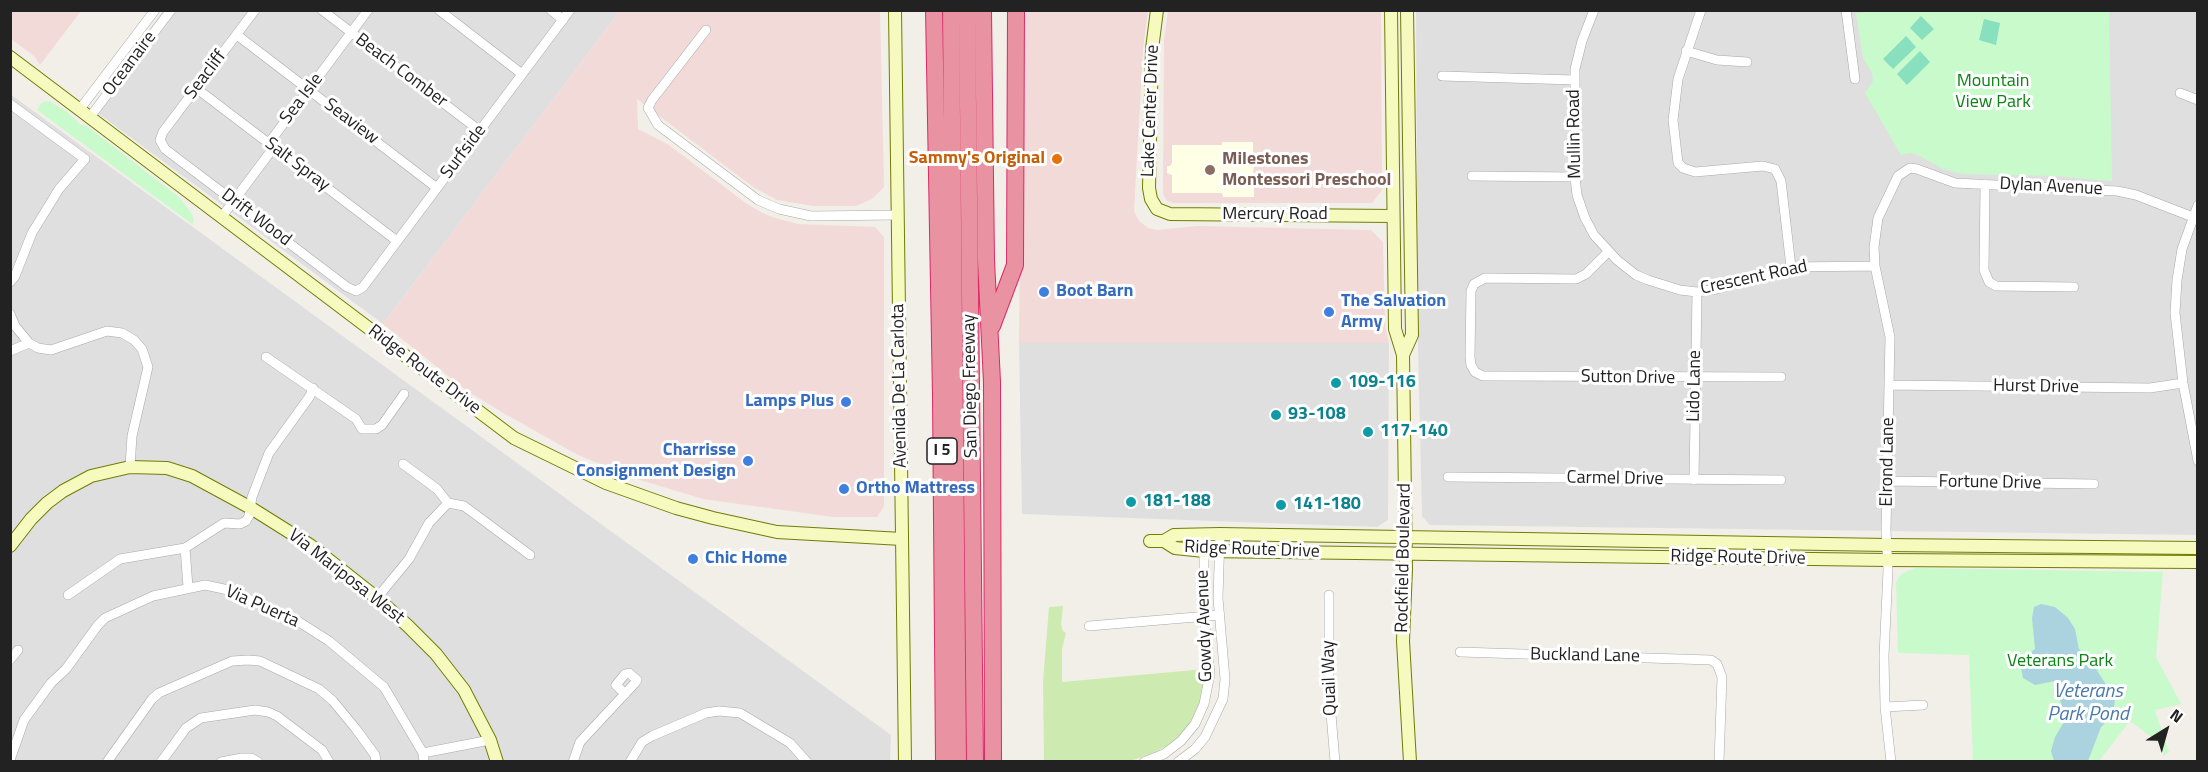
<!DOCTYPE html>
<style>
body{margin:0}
#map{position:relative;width:2208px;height:772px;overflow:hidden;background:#f2efe9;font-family:"Titillium Web",sans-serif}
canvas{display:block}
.frame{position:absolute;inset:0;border:12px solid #222;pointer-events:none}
.north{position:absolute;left:2136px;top:700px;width:60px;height:60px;-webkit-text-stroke:4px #fff;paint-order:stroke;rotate:37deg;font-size:16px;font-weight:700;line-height:24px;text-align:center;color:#222}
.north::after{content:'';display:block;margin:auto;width:21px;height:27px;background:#222;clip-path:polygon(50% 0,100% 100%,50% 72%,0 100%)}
</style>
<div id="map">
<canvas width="2208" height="772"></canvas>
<div class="frame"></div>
<div class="north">N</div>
</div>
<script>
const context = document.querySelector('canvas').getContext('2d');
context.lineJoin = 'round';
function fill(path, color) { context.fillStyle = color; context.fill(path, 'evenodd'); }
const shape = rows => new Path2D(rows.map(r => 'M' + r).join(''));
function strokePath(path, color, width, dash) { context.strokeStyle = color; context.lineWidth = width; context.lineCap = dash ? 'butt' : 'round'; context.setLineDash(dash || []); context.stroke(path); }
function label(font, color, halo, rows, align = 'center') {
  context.font = font + ' "Titillium Web",sans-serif'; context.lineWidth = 6; context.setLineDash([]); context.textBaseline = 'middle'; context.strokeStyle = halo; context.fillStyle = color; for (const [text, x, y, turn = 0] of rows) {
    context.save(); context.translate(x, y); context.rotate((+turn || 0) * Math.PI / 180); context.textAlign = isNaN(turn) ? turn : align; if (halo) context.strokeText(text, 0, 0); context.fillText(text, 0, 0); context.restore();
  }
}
fill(shape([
 [163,11,620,11,383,324,91,108],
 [1416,11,2197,11,2197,535,1430,525,1422,516,1418,345],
 [10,94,891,735,890,761,11,761],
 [1019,343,1389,343,1388,520,1377,527,1022,514]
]), '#e0dfdf');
fill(shape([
 [10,11,11,10,81,11,40,65,34,56,11,39],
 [620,11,880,11,884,187,872,199,856,206,813,206,777,200,753,187,637,99,638,129,669,145,747,204,761,212,772,217,798,224,875,227,884,237,884,506,877,517,833,517,703,499,640,480,578,455,505,414,467,391,383,324],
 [1026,11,1148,11,1143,49,1134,211,1139,221,1148,228,1157,230,1197,226,1371,230,1383,242,1385,325,1389,343,1019,343,1022,42],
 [1168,11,1381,11,1382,190,1372,203,1174,203,1167,201,1163,194,1164,40]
]), '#f2dad9');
fill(shape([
 [1222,142,1253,142,1254,197,1223,197,1222,193,1172,193,1172,175,1167,173,1167,166,1170,166,1172,163,1172,145,1222,145]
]), '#ffffe5');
fill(shape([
 [1063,606,1061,625,1063,631,1066,633,1062,649,1062,682,1205,669,1204,685,1198,708,1187,728,1172,743,1153,753,1133,760,1044,762,1043,682,1049,607]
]), '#cdebb0');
fill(shape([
 [1899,10,2109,11,2112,181,2054,176,1963,174,1943,169,1918,155,1910,153,1901,155,1865,93,1873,81,1872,73,1863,58,1856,13],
 [49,101,66,111,80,124,88,127,179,197,192,214,194,221,192,224,37,110,42,102],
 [1915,568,2163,572,2156,657,2181,704,2155,710,2169,752,2164,756,2160,744,2130,721,2099,761,1981,762,1981,760,1973,760,1969,655,1898,653,1896,582,1901,574]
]), '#c8facc');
fill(shape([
 [1921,16,1934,29,1922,40,1910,28],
 [1984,19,2000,23,1996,45,1979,40],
 [1906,36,1916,47,1893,69,1883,59],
 [1920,51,1930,62,1907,85,1897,74]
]), '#88e0be');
fill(shape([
 [2041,604,2055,607,2068,618,2075,629,2079,649,2093,664,2115,699,2113,715,2101,727,2088,761,2054,761,2051,751,2055,737,2064,722,2065,715,2059,697,2059,686,2055,681,2035,685,2023,678,2021,668,2023,658,2035,649,2032,618,2034,607]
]), '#aad3df');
const street = shape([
 [255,10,163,132,160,140,165,149,347,287,356,291,363,287,570,10],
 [322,10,480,131],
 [439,10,522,74],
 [551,10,563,20],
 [1594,10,1582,41,1575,69,1575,177,1577,195,1585,218,1594,235,1617,260,1636,275,1648,280,1680,290,1697,292,1717,289,1791,267,1875,266],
 [1701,10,1678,79,1673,120,1678,163,1683,168,1695,172,1763,166,1775,169,1781,181,1791,267],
 [1846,10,1855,79],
 [706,30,652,100,648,108,658,125,758,200,779,209,811,216,898,215],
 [237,35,437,188],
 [1686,51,1717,60,1747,62],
 [1442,76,1574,80],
 [196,88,397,241],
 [2180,93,2198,100],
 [10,104,85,159,59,189,32,233,15,276,10,282],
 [80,109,155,10],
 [90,117,171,10],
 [1472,176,1575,177],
 [1985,184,1984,270,1989,282,1996,286,2074,287],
 [2198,205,2182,249,2177,280,2175,313,2183,383,2198,461],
 [221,218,274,147,272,139,368,10],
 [1608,252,1586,274,1576,279,1485,278,1474,284,1471,291,1470,357,1471,365,1475,372,1483,376,1492,376,1781,377],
 [10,314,15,326,29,343,38,348,51,350,107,331,122,333,134,340,142,349,148,367,132,436,130,467],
 [10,351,29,343],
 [266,357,356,419,362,429,376,429,382,425,404,394],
 [1889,385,2150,388,2183,383],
 [403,464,437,489,448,503,464,506,530,555],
 [1448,477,1781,480],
 [1694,480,1697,292],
 [1887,481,2094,484],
 [188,587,185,548,224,523,240,524,246,521,249,516,252,497,269,453,310,396,313,388],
 [68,595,120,559,185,548],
 [1329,595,1329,690,1335,762],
 [377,598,409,559,429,523,448,503],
 [1089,626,1220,615],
 [1460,652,1711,660,1717,664,1722,677,1719,762],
 [10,660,18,650],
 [1885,707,1923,705],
 [423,753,490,740],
 [10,760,24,720,51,683,66,669,98,625,105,618,153,596,205,585,224,589,260,604,296,620,329,641,384,687,423,753,424,762],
 [107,762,152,699,159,693,232,661,248,660,260,661,319,689,333,701,356,729,375,755,376,762],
 [161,762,186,728,201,718,255,710,268,712,277,716,322,750,329,762],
 [221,762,242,758,251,758,258,762],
 [573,762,580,742,635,683,637,680,629,673,625,674,616,685,625,694],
 [630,762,642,742,652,736,706,713,719,711,740,713,790,743,807,762],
 [1144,762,1164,754,1181,741,1195,724,1204,704,1210,674,1204,616,1204,534],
 [1178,762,1195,749,1205,737,1223,699,1225,679,1218,598,1220,534],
 [1891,762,1885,707,1884,656,1888,570,1886,530,1890,337,1875,266,1874,247,1878,218,1898,176,1910,168,1917,169,1955,183,2117,191,2136,195,2198,219]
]);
const secondary = shape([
 [895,10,905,762],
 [1157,10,1152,49,1149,188,1151,199,1157,209,1170,214,1393,216],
 [1391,10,1395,329,1403,355,1406,569,1403,641,1410,762],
 [10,57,514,438,606,483,676,508,713,518,777,532,902,539],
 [1403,355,1412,335,1407,10],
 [1150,541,1164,541,1174,535,1220,534,1887,545,2198,548],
 [1164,541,1175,548,1204,551,1888,560,2198,562],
 [10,546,31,519,47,503,63,491,91,476,130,467,167,468,192,476,251,508,310,545,377,598,408,626,436,654,464,690,490,740,497,762]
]);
const highway = shape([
 [934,10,941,396,944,762],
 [951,10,958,762],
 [967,10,975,762],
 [983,10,986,260,992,382,993,762],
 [992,326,1015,265,1016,10]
]);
strokePath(street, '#a9a9a9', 10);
strokePath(secondary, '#707d05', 14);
strokePath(highway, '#dc2a67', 18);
strokePath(street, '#fff', 9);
strokePath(secondary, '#f7fabf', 12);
strokePath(highway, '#e892a2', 16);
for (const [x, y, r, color] of [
 [1057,159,6,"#e8710a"],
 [1210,170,6,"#8d6e63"],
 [1044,292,6,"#3f7fe0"],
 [1329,312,6,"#3f7fe0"],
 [1336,383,6,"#0f9aa8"],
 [846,402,6,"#3f7fe0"],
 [1276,415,6,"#0f9aa8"],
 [1368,432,6,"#0f9aa8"],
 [748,461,6,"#3f7fe0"],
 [844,489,6,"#3f7fe0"],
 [1131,502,6,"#0f9aa8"],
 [1281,505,6,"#0f9aa8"],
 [693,559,6,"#3f7fe0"]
]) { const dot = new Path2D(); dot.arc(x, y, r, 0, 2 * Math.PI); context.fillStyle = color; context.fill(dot); strokePath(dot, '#fff', 2); }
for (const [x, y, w] of [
 [942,451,30]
]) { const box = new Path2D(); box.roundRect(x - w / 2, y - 13, w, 26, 4.5); context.fillStyle = '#fff'; context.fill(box); strokePath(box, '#222', 1.5); }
label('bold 16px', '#222', null, [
 ["I 5",942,451]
]);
label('18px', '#222', '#fff', [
 ["Oceanaire",130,64,-53],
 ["Beach Comber",401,71,37],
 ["Seacliff",206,75,-53],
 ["Sea Isle",302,99,-53],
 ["Lake Center Drive",1151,111,-88],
 ["Seaview",351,122,37],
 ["Mullin Road",1575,134,-91],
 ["Surfside",464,152,-53],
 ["Salt Spray",297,165,37],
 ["Dylan Avenue",2051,187,3],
 ["Mercury Road",1275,215],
 ["Drift Wood",256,218,37],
 ["Crescent Road",1754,278,-12],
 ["Ridge Route Drive",424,370,37],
 ["Sutton Drive",1628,378,1],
 ["Avenida De La Carlota",900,386,-91],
 ["San Diego Freeway",971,386,-91],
 ["Lido Lane",1695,386,-89],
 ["Hurst Drive",2036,387,1],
 ["Elrond Lane",1888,462,-89],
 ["Carmel Drive",1615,479,1],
 ["Fortune Drive",1990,483,1],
 ["Ridge Route Drive",1252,550,2],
 ["Rockfield Boulevard",1404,558,-89],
 ["Ridge Route Drive",1738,558,1],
 ["Via Mariposa West",346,577,38],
 ["Via Puerta",262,607,24],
 ["Gowdy Avenue",1205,626,-92],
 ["Buckland Lane",1585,656,1],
 ["Quail Way",1330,678,-92]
]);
label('18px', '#0c8416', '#fff', [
 ["Mountain",1993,82],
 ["View Park",1993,103],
 ["Veterans Park",2060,662]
]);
label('bold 18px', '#c56008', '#fff', [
 ["Sammy's Original",1045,159]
], 'right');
label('bold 18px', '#785e54', '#fff', [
 ["Milestones",1222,160],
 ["Montessori Preschool",1222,181]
], 'left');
label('bold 18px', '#366cbe', '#fff', [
 ["Boot Barn",1056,292],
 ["The Salvation",1341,302],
 ["Army",1341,323],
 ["Lamps Plus",834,402,"right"],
 ["Charrisse",736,451,"right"],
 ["Consignment Design",736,472,"right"],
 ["Ortho Mattress",856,489],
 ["Chic Home",705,559]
], 'left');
label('bold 18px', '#0d838f', '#fff', [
 ["109-116",1348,383],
 ["93-108",1288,415],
 ["117-140",1380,432],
 ["181-188",1143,502],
 ["141-180",1293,505]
], 'left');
label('italic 20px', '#4a7aab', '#fff', [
 ["Veterans",2088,692],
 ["Park Pond",2088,715]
]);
</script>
